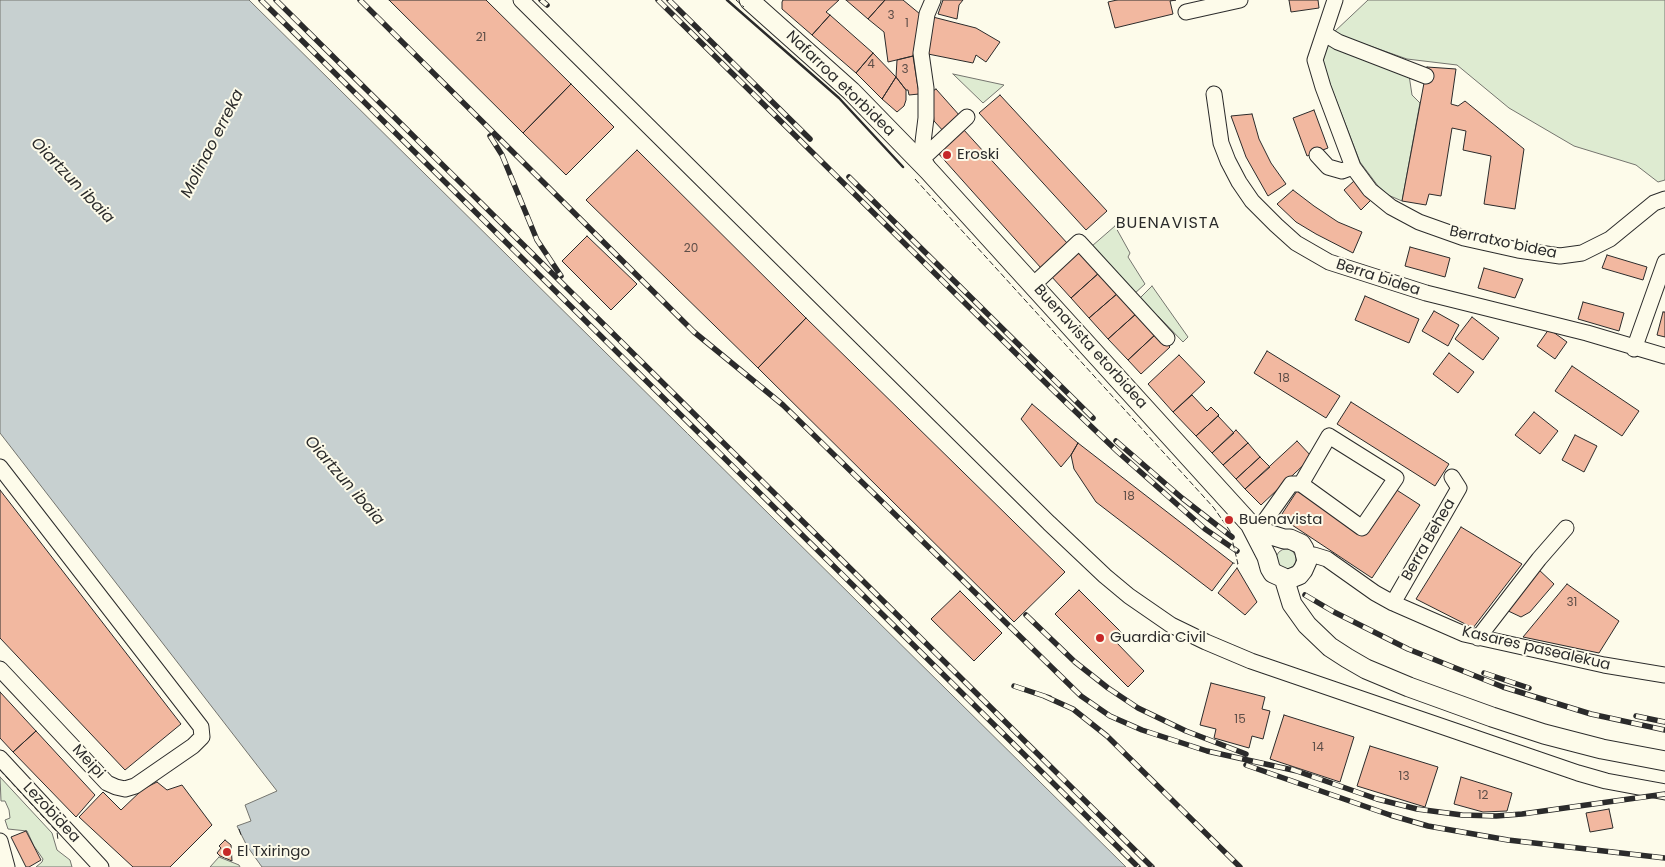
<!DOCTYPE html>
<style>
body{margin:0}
canvas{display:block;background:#fdfbea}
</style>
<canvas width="1665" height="867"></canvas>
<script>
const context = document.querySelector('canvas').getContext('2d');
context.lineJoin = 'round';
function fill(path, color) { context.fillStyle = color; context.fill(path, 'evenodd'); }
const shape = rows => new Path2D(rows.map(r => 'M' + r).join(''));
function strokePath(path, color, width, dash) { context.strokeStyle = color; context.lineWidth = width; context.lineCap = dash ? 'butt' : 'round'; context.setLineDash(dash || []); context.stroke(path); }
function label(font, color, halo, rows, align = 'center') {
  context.font = font + ' Poppins,sans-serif'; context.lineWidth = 4; context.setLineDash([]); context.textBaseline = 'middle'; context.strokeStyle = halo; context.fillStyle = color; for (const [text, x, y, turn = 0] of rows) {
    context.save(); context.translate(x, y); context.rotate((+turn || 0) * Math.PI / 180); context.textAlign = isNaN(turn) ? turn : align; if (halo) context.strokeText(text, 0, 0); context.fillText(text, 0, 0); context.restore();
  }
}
const green = shape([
 [1368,0,1665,0,1665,180,1658,182,1636,165,1574,146,1509,108,1457,65,1407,59,1333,33,1368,0],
 [1326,41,1409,75,1412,95,1420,103,1402,201,1388,195,1378,186,1360,162,1321,61,1326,41],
 [953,74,1004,85,983,103,953,74],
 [1115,226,1130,253,1128,257,1145,284,1134,294,1092,246,1115,226],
 [1152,286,1188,337,1183,342,1158,316,1155,318,1138,300,1152,286],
 '1276 559a10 10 0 1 1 20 0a10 10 0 1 1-20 0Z',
 [0,777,52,833,57,850,70,860,72,867,36,867,42,862,43,859,34,846,27,831,8,829,5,820,10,818,9,810,5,801,1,801,0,777],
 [219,857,239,865,240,867,210,867,219,857]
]);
fill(green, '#deebd1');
strokePath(green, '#74746e', 1);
const water = shape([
 [0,0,249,0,1126,867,262,867,247,846,237,826,251,821,245,805,277,791,0,433,0,0]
]);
fill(water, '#c7d0d0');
strokePath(water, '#74746e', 1);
const building = shape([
 [389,0,486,0,571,84,523,133,389,0],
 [783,0,839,0,826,12,830,15,812,35,782,9,782,2,783,0],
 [846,0,885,0,868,19,846,0],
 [885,0,903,0,920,14,913,56,888,62,884,32,868,19,885,0],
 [943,0,963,0,959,5,957,19,938,14,943,0],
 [1117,0,1176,0,1170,1,1173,14,1115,28,1108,2,1117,0],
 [1289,0,1318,0,1319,8,1291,12,1289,0],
 [830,15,873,53,856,73,812,35,830,15],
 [929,16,976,28,1000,42,986,62,976,55,973,63,923,53,929,16],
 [873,53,896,77,882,99,856,73,873,53],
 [913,56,919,94,909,95,908,90,906,90,896,77,897,60,913,56],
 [1427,67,1456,69,1451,104,1458,106,1465,101,1524,149,1515,209,1484,204,1491,156,1463,150,1466,131,1452,128,1441,196,1429,194,1426,205,1402,201,1427,67],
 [896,77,906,90,906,100,904,106,897,112,882,99,896,77],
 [571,84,614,127,566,175,523,133,571,84],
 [936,89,960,116,946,134,934,121,931,92,936,89],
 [1000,95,1107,211,1086,230,979,113,1000,95],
 [1314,110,1328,148,1307,156,1293,118,1314,110],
 [1252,114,1259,139,1271,163,1286,184,1268,196,1246,157,1231,116,1252,114],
 [963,129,1068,244,1041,268,937,152,963,129],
 [637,150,806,318,758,368,586,200,637,150],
 [1354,181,1371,200,1361,210,1344,190,1354,181],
 [1293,190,1314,206,1338,222,1362,232,1353,253,1316,234,1296,222,1277,204,1293,190],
 [587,236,637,284,611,310,562,261,587,236],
 [1410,247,1450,258,1445,277,1405,266,1410,247],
 [1080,250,1100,272,1071,298,1051,276,1080,250],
 [1607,255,1647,267,1643,280,1602,268,1607,255],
 [1484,268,1523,279,1515,298,1478,288,1484,268],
 [1100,272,1118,293,1089,318,1071,298,1100,272],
 [1118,293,1137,313,1108,339,1089,318,1118,293],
 [1365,296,1419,319,1409,343,1355,320,1365,296],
 [1583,302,1624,313,1619,331,1578,319,1583,302],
 [1434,311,1459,325,1448,346,1422,331,1434,311],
 [1663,312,1665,312,1665,337,1657,335,1663,312],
 [1137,313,1157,333,1128,360,1108,339,1137,313],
 [1472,317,1499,338,1483,360,1455,339,1472,317],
 [806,318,1065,572,1014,622,758,368,806,318],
 [1549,329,1567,342,1555,359,1537,346,1549,329],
 [1157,333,1170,347,1141,374,1128,360,1157,333],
 [1267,351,1340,396,1326,418,1254,373,1267,351],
 [1449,353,1474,372,1458,393,1433,374,1449,353],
 [1179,355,1205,382,1173,412,1148,384,1179,355],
 [1572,366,1639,411,1622,436,1555,391,1572,366],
 [1192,395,1207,411,1211,407,1219,415,1196,436,1173,412,1192,395],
 [1351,402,1449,464,1435,486,1337,424,1351,402],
 [1032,404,1078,443,1071,455,1061,467,1021,419,1032,404],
 [1534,412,1558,431,1540,454,1515,435,1534,412],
 [1218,416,1234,433,1212,453,1196,436,1218,416],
 [1236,430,1248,443,1223,465,1212,453,1236,430],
 [1575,435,1597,446,1584,472,1562,460,1575,435],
 [1297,441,1312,457,1261,505,1245,489,1297,441],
 [1078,443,1233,563,1212,591,1096,502,1074,469,1071,455,1078,443],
 [1248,443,1260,457,1236,479,1223,465,1248,443],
 [1260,457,1270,467,1245,489,1236,479,1260,457],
 [1392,487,1420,505,1372,578,1280,517,1297,491,1361,533,1392,487],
 [0,490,181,724,125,770,0,638,0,490],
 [1461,527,1522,564,1473,628,1416,599,1461,527],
 [1237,568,1257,602,1245,615,1218,593,1237,568],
 [1537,568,1554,584,1530,612,1521,617,1504,609,1537,568],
 [1567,584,1619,621,1599,653,1523,637,1567,584],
 [1079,590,1124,635,1116,642,1144,671,1128,687,1055,614,1079,590],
 [960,591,1002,633,974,661,931,619,960,591],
 [1211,683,1265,697,1262,709,1270,711,1263,739,1252,736,1249,748,1214,738,1216,729,1200,725,1211,683],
 [0,692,36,731,13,752,0,738,0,692],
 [1284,715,1354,737,1340,782,1270,759,1284,715],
 [36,731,95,795,76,817,13,752,36,731],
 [1370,746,1438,767,1425,807,1357,786,1370,746],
 [1461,777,1512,793,1507,811,1483,812,1454,804,1461,777],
 [157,782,167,790,182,785,212,825,170,867,133,867,79,817,103,792,121,810,143,789,157,782],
 [1609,809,1613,828,1590,832,1586,813,1609,809],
 [26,831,41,860,29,867,26,867,11,837,26,831],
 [225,840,231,845,232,861,220,856,217,853,221,848,219,846,225,840]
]);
fill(building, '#f2b8a0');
strokePath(building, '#2b2b2b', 1);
const minor = shape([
 [521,0,1049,523,1105,576,1129,596,1171,625,1206,642,1251,661,1578,773,1606,781,1665,792],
 [1335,0,1315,60,1323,87,1353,167,1370,190,1391,207,1419,222,1464,238,1518,250,1560,256,1582,253,1610,239,1654,203,1665,199],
 [1186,12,1240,0],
 [1325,34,1338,42,1426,76],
 [1214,94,1221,143,1228,161,1239,182,1252,201,1276,225,1296,243,1329,262,1426,293,1587,333,1665,356],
 [1317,155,1328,167,1342,171,1353,167],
 [923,158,967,117],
 [929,169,923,158,922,150,926,118,926,88,921,53,927,14,933,0],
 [1033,285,1079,242,1167,338],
 [1634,349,1665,262],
 [1329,436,1396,478,1362,528,1301,484,1329,436],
 [0,467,201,727,202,737,193,746,135,786,125,789,116,787,107,783,0,669],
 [1259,529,1291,484,1301,484],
 [1306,555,1314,555,1327,559,1375,593,1393,603,1464,634,1604,665,1665,675],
 [1393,603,1459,488,1452,477],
 [1478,638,1539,559,1566,528],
 [0,758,101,867],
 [0,841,7,867]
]);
const major = shape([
 [749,0,851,91,929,171,1250,524,1267,557,1270,568,1273,573,1284,578,1289,579,1299,575,1303,570,1307,561,1304,549,1301,544,1290,539,1284,539,1268,534,1250,524],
 [1284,578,1292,604,1307,625,1330,647,1347,658,1366,669,1409,687,1492,717,1544,734,1602,749,1665,761]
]);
strokePath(minor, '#2b2b2b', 17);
strokePath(major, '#2b2b2b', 21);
strokePath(minor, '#fdfbea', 15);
strokePath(major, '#fdfbea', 19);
const rail = shape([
 [261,0,1138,867],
 [276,0,1152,867],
 [360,0,694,332,783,405,1081,696,1110,716,1142,730,1207,751,1297,771],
 [541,0,547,5],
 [658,0,1054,391,1118,452,1205,529,1237,551],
 [669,0,810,139],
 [490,136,502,155,537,240,561,276],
 [849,177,1093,418],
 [1116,441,1182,498,1232,537],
 [1305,595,1334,612,1408,649,1503,687,1591,714,1665,730],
 [1026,615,1075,662,1108,688,1138,708,1186,731,1246,754],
 [1484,673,1529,688],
 [1014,686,1050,698],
 [1044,696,1073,709,1107,736,1240,867],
 [1636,716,1665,722],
 [1246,765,1390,815,1428,826,1508,840,1665,858],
 [1291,769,1377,799,1417,809,1462,815,1496,816,1522,814,1665,794]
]);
strokePath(rail, '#2b2b2b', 5.5);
strokePath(rail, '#fdfbea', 4, [11]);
strokePath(shape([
 [736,0,744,7],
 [915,179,1214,508,1230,531,1238,564,1233,563],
 [0,770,57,832,58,840],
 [239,829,241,835]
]), '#2b2b2b', 1, [6, 2.5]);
strokePath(shape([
 [727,0,839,98,903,167]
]), '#2b2b2b', 2.5);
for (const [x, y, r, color] of [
 [947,155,5,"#c62828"],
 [1229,520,5,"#c62828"],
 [1100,638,5,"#c62828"],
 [227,852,5,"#c62828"]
]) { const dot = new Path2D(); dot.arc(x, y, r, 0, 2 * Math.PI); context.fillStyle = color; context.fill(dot); strokePath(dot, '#fdfbea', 2); }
label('12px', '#5d4e48', null, [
 ["3",891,16],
 ["1",907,24],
 ["21",481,38],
 ["4",871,65],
 ["3",905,70],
 ["20",691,249],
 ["18",1284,379],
 ["18",1129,497],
 ["31",1572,603],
 ["15",1240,720],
 ["14",1318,748],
 ["13",1404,777],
 ["12",1483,796]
]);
label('15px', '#2b2b2b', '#fdfbea', [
 ["Nafarroa etorbidea",840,84,44],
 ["Berratxo bidea",1503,243,12],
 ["Berra bidea",1378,278,18],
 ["Buenavista etorbidea",1090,347,48],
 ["Berra Behea",1429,540,-60],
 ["Kasares pasealekua",1536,649,13],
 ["Meipi",88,762,47],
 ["Lezobidea",51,813,47]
]);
label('15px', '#2b2b2b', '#fdfbea', [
 ["Eroski",957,155],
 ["Buenavista",1239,520],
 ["Guardia Civil",1110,638],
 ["El Txiringo",237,852]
], 'left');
label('italic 16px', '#2b2b2b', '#fdfbea', [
 ["Molinao erreka",213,144,-63],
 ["Oiartzun ibaia",72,181,46],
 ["Oiartzun ibaia",344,481,49]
]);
context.letterSpacing = '1px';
label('16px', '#2b2b2b', '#fdfbea', [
 ["BUENAVISTA",1168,224]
]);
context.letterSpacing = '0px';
</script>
